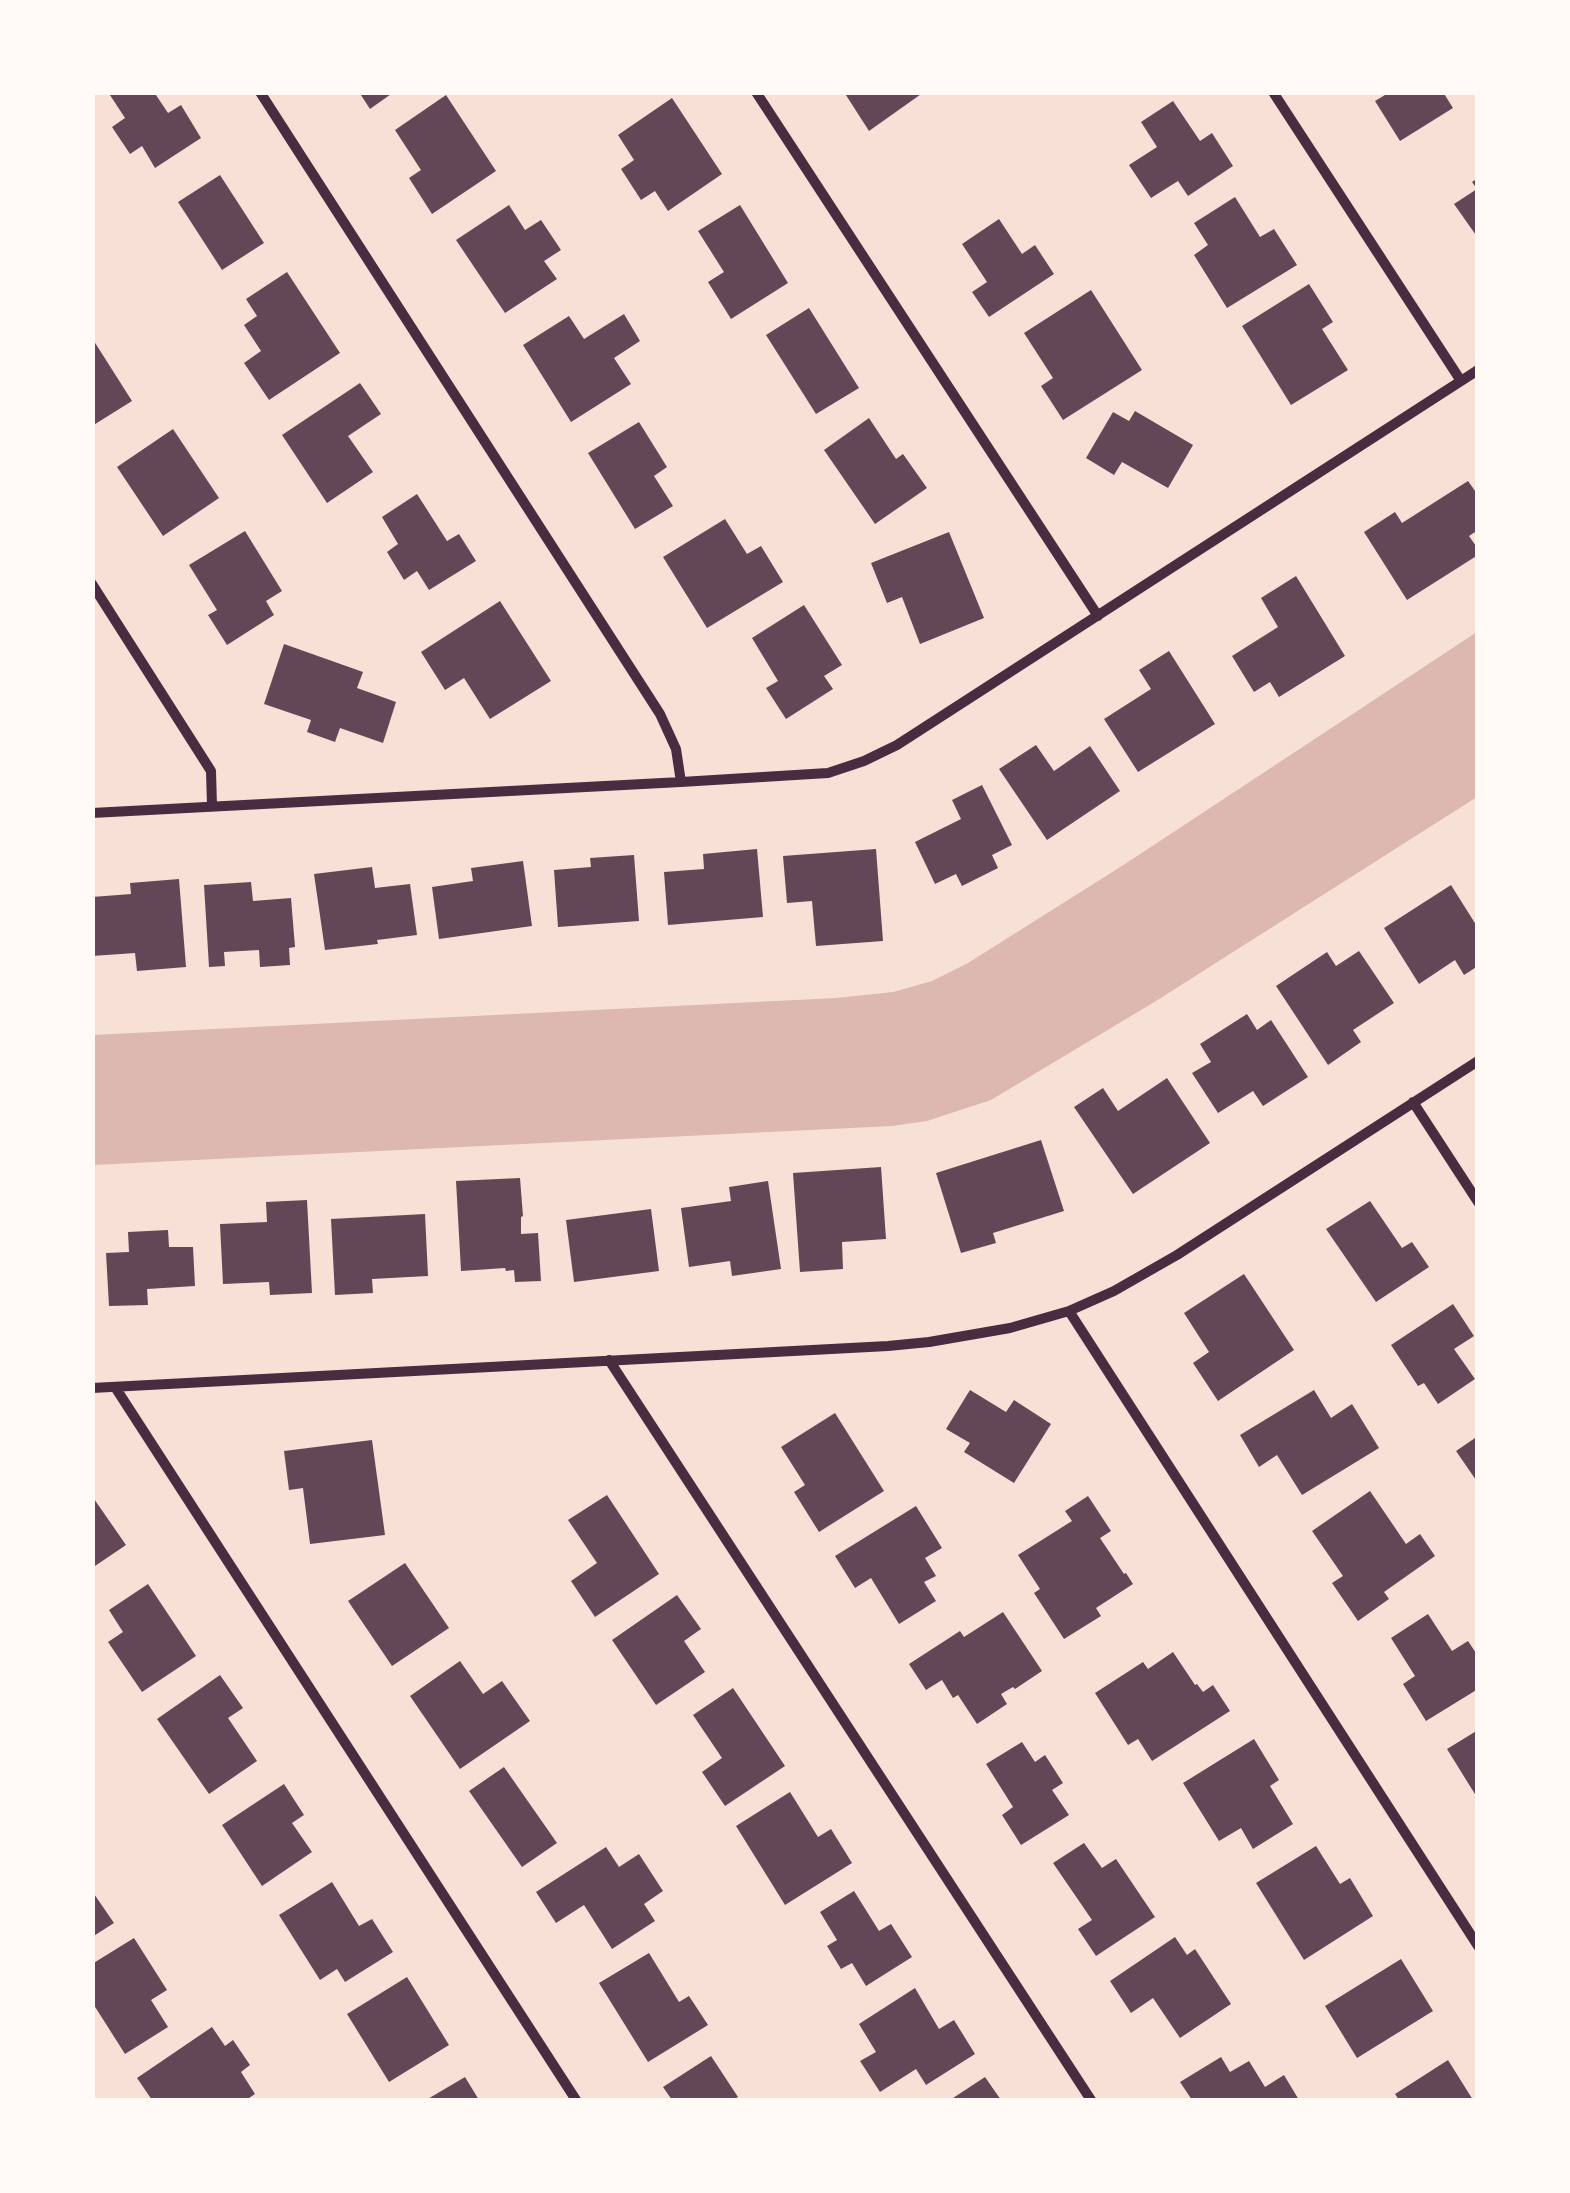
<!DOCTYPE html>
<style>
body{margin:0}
#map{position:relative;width:1570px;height:2193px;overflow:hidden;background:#f7e1d7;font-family:Raleway,sans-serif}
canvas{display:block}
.frame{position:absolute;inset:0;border:95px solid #fffaf5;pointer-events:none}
</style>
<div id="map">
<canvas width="1570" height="2193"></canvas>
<div class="frame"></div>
</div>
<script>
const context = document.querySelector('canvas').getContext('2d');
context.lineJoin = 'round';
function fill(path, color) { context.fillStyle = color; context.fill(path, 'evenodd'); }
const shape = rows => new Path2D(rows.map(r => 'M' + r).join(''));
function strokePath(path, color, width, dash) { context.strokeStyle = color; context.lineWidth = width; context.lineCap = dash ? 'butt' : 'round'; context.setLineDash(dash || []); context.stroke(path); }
fill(shape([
 [1477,632,1477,797,1156,1001,991,1100,927,1121,892,1126,93,1165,93,1035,836,998,893,992,932,981,968,963,1125,864]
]), '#dcb8b0');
fill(shape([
 [108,92,154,92,168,113,181,105,201,138,155,168,142,146,130,154,112,127,125,118],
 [359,92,394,92,370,109],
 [844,92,924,92,869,131],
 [1383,92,1443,92,1453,108,1400,141,1375,101,1385,95],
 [446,95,496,171,432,214,409,178,421,170,395,130],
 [672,98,722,174,668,211,655,191,641,200,621,169,634,160,618,135],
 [1173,101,1200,141,1212,133,1233,166,1188,196,1178,181,1151,198,1129,165,1157,147,1141,122],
 [220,175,264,243,222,270,178,202],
 [1478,178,1478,238,1454,204,1477,189,1472,182],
 [1235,197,1260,237,1274,229,1297,265,1227,308,1194,255,1208,245,1194,223],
 [509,205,525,230,541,220,561,250,544,261,557,279,505,313,456,240],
 [740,205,788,283,731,319,708,282,724,272,698,231],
 [999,219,1022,254,1035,245,1054,274,989,317,972,292,987,282,962,244],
 [287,272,340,353,269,400,244,363,261,351,244,325,257,316,246,299],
 [1309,284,1333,322,1322,329,1348,370,1291,405,1242,326],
 [1091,290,1142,370,1063,420,1041,386,1053,378,1024,333],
 [809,308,859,388,816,414,766,335],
 [624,314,640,341,614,358,631,384,571,422,523,345,569,316,584,339],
 [92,338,132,401,92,426],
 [360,383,381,414,348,436,373,472,327,503,282,435],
 [1135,411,1193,445,1168,488,1122,462,1114,475,1086,458,1113,412,1129,421],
 [869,418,896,459,903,454,927,488,875,524,824,450],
 [639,422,667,467,654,476,673,506,635,529,588,453],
 [173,429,219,498,163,536,117,467],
 [1468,481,1478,495,1478,530,1469,536,1478,549,1478,555,1407,600,1364,532,1395,512,1402,523],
 [417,494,447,541,459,534,476,561,429,590,417,571,404,580,387,552,398,544,382,517],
 [725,519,747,554,761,546,783,582,707,628,663,557],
 [245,531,282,591,266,601,274,615,227,645,208,615,217,610,189,565],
 [949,532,984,618,920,644,902,597,887,603,871,563],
 [1296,576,1345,656,1279,697,1270,682,1254,692,1232,656,1278,627,1261,598],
 [500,601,551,681,490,719,464,678,445,690,421,652],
 [804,605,842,665,824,676,833,689,786,719,766,688,778,681,752,638],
 [284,644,363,672,357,688,396,702,383,743,340,728,335,742,307,732,311,720,264,704],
 [1169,651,1215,724,1138,772,1104,719,1151,689,1139,670],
 [1036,745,1054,771,1090,746,1120,791,1047,840,999,769],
 [982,785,1012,845,992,855,998,868,962,886,956,874,935,884,915,842,961,819,952,800],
 [757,849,763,917,668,925,664,872,704,869,703,854],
 [876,849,883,941,816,946,812,901,787,903,783,856],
 [634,855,639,921,558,927,554,870,591,867,590,858],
 [523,861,532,926,439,939,432,887,473,881,471,868],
 [372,867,375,888,410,884,417,935,377,940,378,944,325,950,314,874],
 [179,879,186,967,137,971,135,953,92,956,92,897,131,894,130,883],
 [251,882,253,901,291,898,295,947,289,948,290,965,260,967,259,950,224,952,225,966,209,967,204,885],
 [1451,885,1478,928,1478,966,1464,975,1455,960,1419,984,1384,928],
 [1359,951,1394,1003,1353,1030,1361,1042,1328,1065,1276,986,1327,952,1336,966],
 [1247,1014,1257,1030,1271,1020,1308,1077,1263,1106,1253,1091,1218,1113,1192,1073,1211,1062,1200,1044],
 [1167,1078,1210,1143,1133,1194,1074,1107,1103,1088,1118,1111],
 [1041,1140,1064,1211,993,1233,996,1243,961,1253,936,1173],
 [881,1167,886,1239,842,1242,843,1269,800,1272,793,1173],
 [520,1178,523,1216,521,1217,521,1234,538,1233,541,1281,515,1282,514,1270,506,1271,505,1268,461,1271,456,1181],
 [768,1181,781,1269,732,1276,730,1261,689,1267,681,1208,731,1201,729,1187],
 [307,1200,312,1293,270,1295,269,1282,223,1284,220,1224,267,1222,266,1202],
 [1370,1201,1402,1248,1412,1242,1429,1267,1376,1302,1326,1229],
 [651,1209,659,1271,574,1282,566,1220],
 [425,1214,428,1276,372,1279,373,1293,335,1295,331,1219],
 [168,1230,169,1247,193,1247,195,1286,147,1289,148,1305,109,1306,106,1253,129,1252,128,1232],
 [1244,1274,1294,1350,1218,1401,1193,1363,1209,1352,1184,1313],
 [1453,1304,1474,1336,1454,1349,1475,1379,1438,1404,1424,1383,1418,1386,1391,1345],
 [970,1390,1006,1412,1014,1400,1051,1424,1014,1483,964,1452,970,1443,946,1429],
 [1314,1390,1331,1418,1352,1404,1379,1448,1302,1495,1277,1455,1259,1467,1240,1435],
 [835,1413,884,1491,819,1532,794,1492,805,1485,781,1447],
 [1478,1436,1478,1483,1456,1451],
 [372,1440,385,1535,310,1544,303,1488,289,1490,284,1451],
 [1370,1491,1406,1544,1420,1534,1435,1556,1384,1592,1389,1599,1358,1621,1332,1583,1343,1576,1312,1531],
 [607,1495,659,1574,595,1617,571,1581,597,1563,568,1520],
 [92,1496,126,1545,92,1568],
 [1088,1496,1111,1531,1100,1538,1124,1574,1126,1573,1133,1584,1096,1608,1101,1616,1064,1639,1034,1593,1040,1589,1018,1555,1072,1521,1065,1511],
 [916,1506,942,1548,925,1558,936,1576,924,1582,936,1601,899,1624,871,1578,855,1588,835,1556],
 [405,1563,449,1628,392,1666,348,1601],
 [148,1584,196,1656,142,1692,108,1642,123,1632,109,1610],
 [677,1595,701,1629,684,1641,705,1672,656,1705,612,1640],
 [1003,1612,1042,1671,1015,1689,1013,1687,1001,1694,1007,1704,977,1724,958,1695,953,1698,942,1680,926,1690,909,1664,960,1631,964,1637],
 [1428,1614,1452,1651,1468,1641,1478,1656,1478,1689,1426,1721,1403,1684,1415,1676,1391,1638],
 [1173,1652,1195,1685,1197,1684,1203,1692,1213,1685,1230,1711,1152,1761,1138,1739,1128,1745,1095,1693,1143,1662,1148,1669],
 [460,1661,483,1694,502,1681,530,1721,460,1769,410,1696],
 [220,1675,243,1708,228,1718,257,1761,209,1794,157,1719],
 [733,1688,785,1766,725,1806,702,1772,722,1758,693,1715],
 [1478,1730,1478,1799,1447,1749],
 [1254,1739,1279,1780,1270,1786,1293,1824,1253,1849,1241,1828,1219,1841,1183,1783],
 [1022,1742,1035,1762,1045,1755,1063,1783,1052,1790,1069,1815,1021,1845,1002,1815,1013,1807,986,1764],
 [504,1767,557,1843,522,1867,469,1791],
 [284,1784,304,1815,292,1823,312,1852,262,1886,222,1825],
 [790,1792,818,1837,831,1829,852,1863,785,1905,736,1826],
 [1084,1843,1102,1868,1116,1859,1155,1917,1096,1956,1078,1929,1092,1920,1053,1863],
 [1316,1846,1340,1884,1350,1878,1373,1916,1304,1960,1256,1883],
 [606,1847,619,1867,639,1854,663,1891,644,1904,655,1921,612,1949,584,1905,556,1923,536,1892],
 [332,1882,359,1926,372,1919,393,1952,345,1982,337,1969,320,1980,279,1915],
 [92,1891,114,1923,92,1937],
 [854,1891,879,1931,891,1924,912,1957,866,1986,852,1963,841,1969,827,1946,837,1940,820,1912],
 [1175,1937,1187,1955,1195,1949,1231,2004,1180,2038,1153,1998,1131,2013,1110,1981],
 [134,1938,167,1990,151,2000,168,2027,125,2054,92,2002,92,1964],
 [649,1953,679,2002,689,1996,708,2025,648,2062,599,1983],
 [1401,1959,1433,2011,1357,2058,1325,2006],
 [407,1977,449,2045,389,2082,347,2014],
 [915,1988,939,2029,954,2020,975,2054,926,2085,916,2069,880,2092,860,2061,876,2052,859,2024],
 [212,2027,225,2046,233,2040,250,2065,241,2072,255,2094,246,2100,152,2100,137,2078],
 [711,2056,738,2097,733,2100,672,2100,663,2087],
 [1221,2057,1230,2072,1249,2061,1265,2087,1284,2075,1299,2100,1192,2100,1180,2082],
 [1448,2060,1473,2100,1399,2100,1395,2094],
 [465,2077,479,2100,426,2100],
 [985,2077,1001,2100,950,2100]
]), '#644757');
strokePath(shape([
 [260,92,660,714,676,749,681,782],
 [756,92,1098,616],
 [1273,92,1461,381],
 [92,584,211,771,212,806],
 [92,813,681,782,828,773,864,761,897,745,1478,370],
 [1413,1102,1478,1202],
 [1069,1311,1478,1946],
 [609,1360,1091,2100],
 [115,1387,576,2100],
 [92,1388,888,1346,929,1342,1010,1328,1069,1311,1114,1291,1177,1255,1478,1061]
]), '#4a2c40', 10);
</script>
